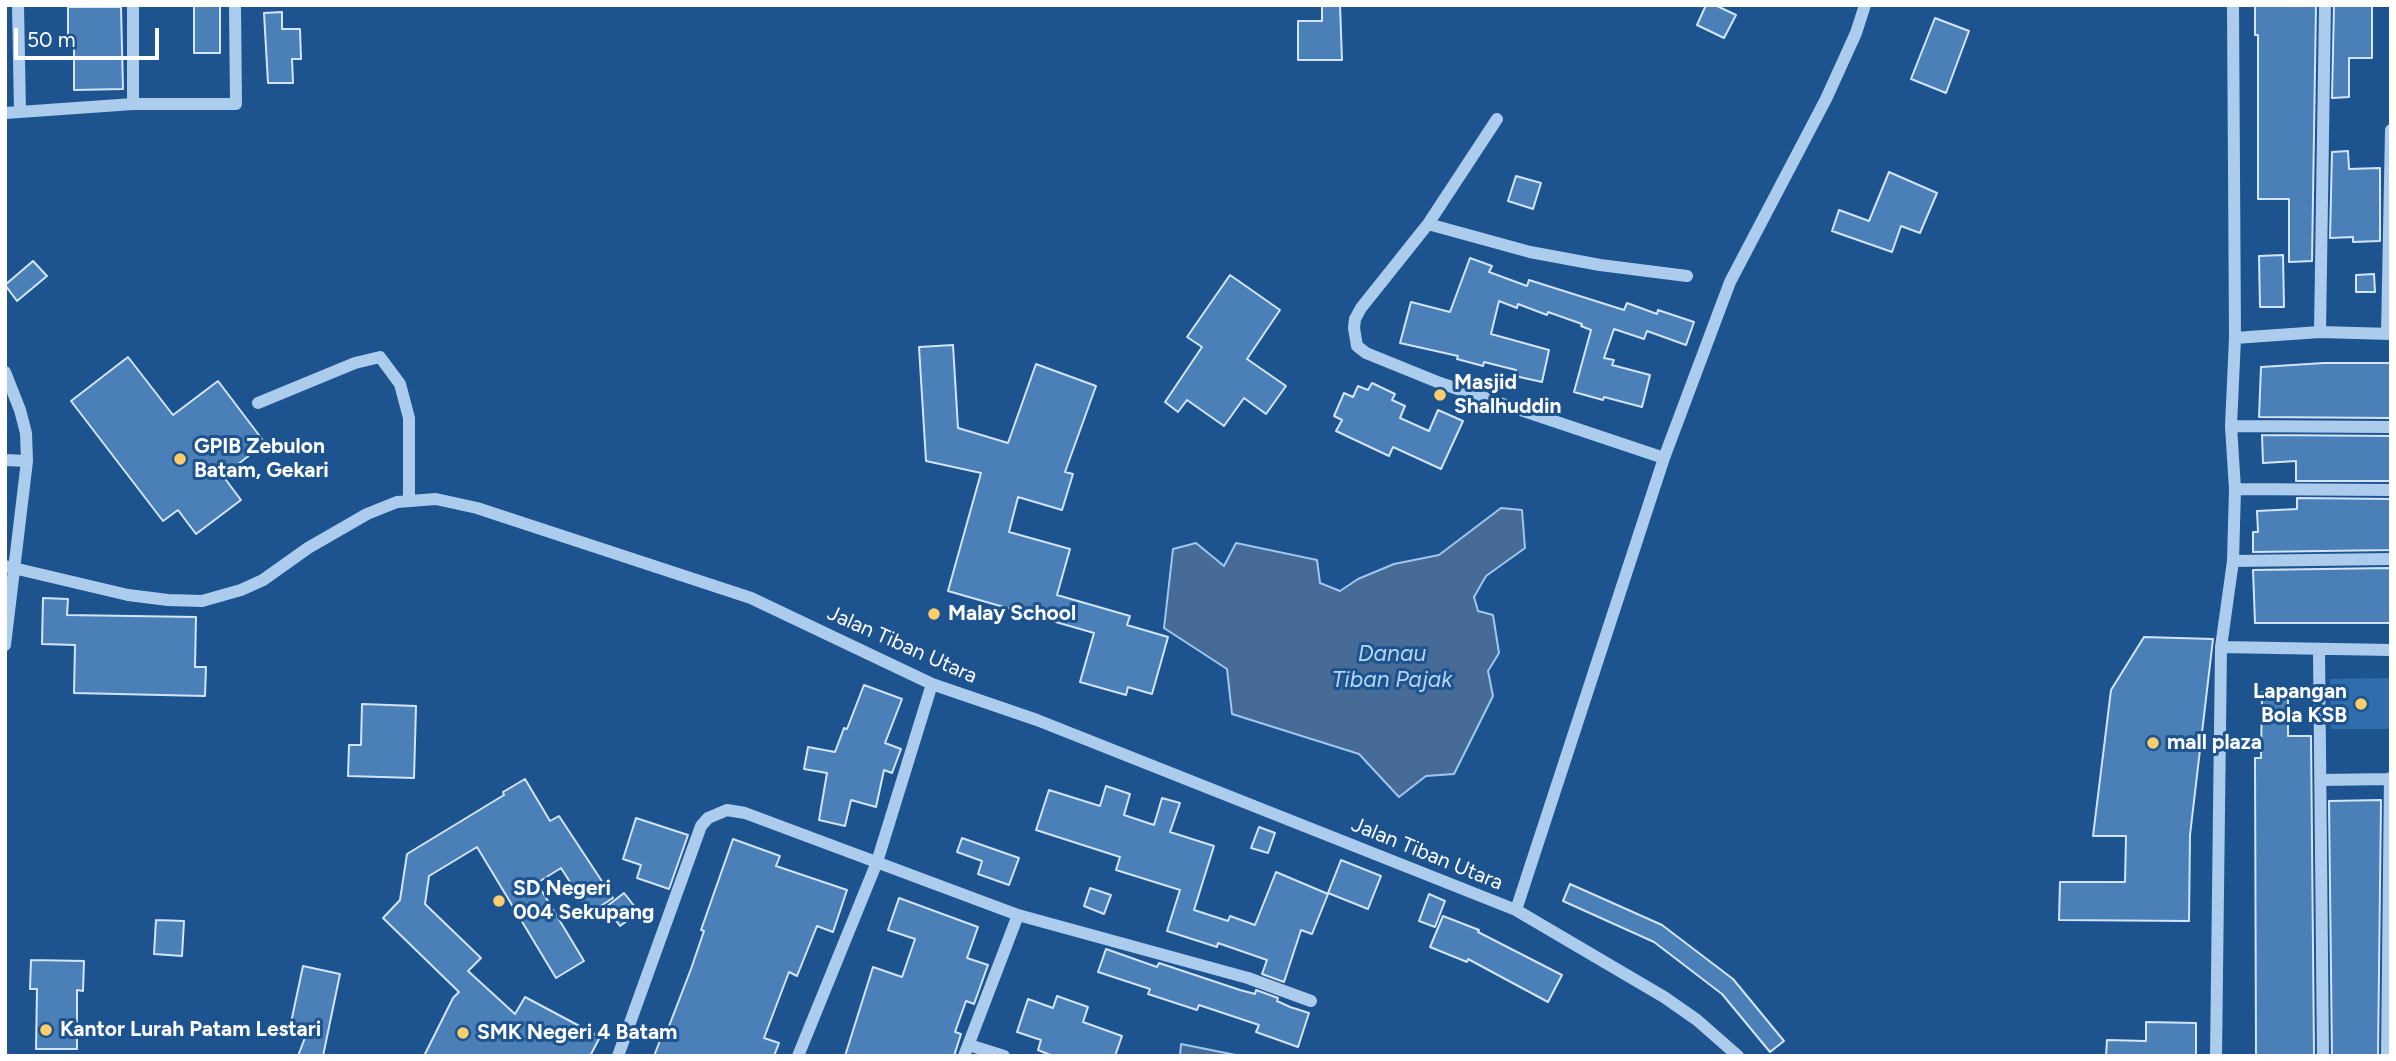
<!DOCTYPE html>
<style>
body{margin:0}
#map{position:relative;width:2396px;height:1061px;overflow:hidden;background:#1d538f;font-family:Figtree,sans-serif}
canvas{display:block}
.frame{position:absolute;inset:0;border:7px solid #fff;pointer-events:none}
.scale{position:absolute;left:14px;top:28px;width:145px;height:32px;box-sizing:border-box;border:4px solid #fff;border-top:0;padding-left:9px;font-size:21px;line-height:24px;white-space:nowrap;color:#fff;-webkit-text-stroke:5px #1d538f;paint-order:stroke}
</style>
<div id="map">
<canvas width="2396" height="1061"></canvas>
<div class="frame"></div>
<div class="scale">50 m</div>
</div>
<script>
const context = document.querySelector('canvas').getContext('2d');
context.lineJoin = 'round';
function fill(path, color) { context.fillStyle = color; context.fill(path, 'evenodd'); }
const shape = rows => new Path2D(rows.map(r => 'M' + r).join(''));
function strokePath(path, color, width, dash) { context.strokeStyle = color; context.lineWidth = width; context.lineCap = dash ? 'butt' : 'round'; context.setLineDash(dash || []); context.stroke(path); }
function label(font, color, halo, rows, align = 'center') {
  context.font = font + ' Figtree,sans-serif'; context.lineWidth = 6; context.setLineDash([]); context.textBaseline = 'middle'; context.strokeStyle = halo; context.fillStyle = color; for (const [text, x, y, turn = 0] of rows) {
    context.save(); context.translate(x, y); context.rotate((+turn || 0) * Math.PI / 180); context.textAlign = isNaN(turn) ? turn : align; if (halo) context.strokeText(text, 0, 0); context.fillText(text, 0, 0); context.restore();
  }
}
fill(shape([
 [2391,678,2391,729,2331,729,2330,679]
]), '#306dad');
const water = shape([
 [1501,508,1522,510,1525,548,1486,576,1474,597,1478,611,1493,615,1499,653,1488,671,1493,696,1454,774,1426,776,1399,797,1359,754,1232,714,1227,669,1164,628,1173,549,1196,543,1224,566,1236,543,1317,560,1320,583,1340,591,1358,579,1394,564,1439,555,1501,508],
 [1181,1044,1241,1056,1180,1056,1181,1044]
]);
fill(water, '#456b96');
strokePath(water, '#9fc7ef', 2);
const building = shape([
 [194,5,220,5,220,53,194,53,194,5],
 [1322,5,1340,5,1342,60,1298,60,1298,21,1322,21,1322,5],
 [1706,5,1715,5,1736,15,1724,38,1697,25,1706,5],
 [2255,5,2316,5,2312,261,2289,262,2289,199,2258,199,2258,35,2255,35,2255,5],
 [2334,5,2372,5,2372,58,2349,58,2349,97,2332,98,2334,5],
 [68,7,121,7,123,89,74,90,74,46,68,46,68,7],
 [282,12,282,29,300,29,301,59,292,59,293,83,268,83,264,13,282,12],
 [1935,18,1969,31,1946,93,1911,79,1935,18],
 [2348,151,2349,169,2380,168,2380,241,2353,242,2353,237,2330,238,2332,152,2348,151],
 [1889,172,1937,193,1920,233,1901,226,1892,252,1832,231,1839,210,1869,221,1889,172],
 [1516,176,1541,183,1533,209,1508,201,1516,176],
 [2283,255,2284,307,2260,307,2259,256,2283,255],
 [1470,258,1492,266,1489,272,1527,286,1529,280,1624,310,1627,303,1657,314,1658,310,1694,322,1686,345,1647,331,1644,339,1614,329,1604,358,1614,360,1612,365,1650,375,1642,407,1604,397,1603,400,1574,392,1591,330,1581,326,1582,324,1548,312,1547,315,1518,304,1517,308,1499,301,1491,334,1549,350,1542,382,1515,376,1516,370,1484,362,1483,366,1457,359,1458,356,1400,343,1411,302,1450,312,1470,258],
 [33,261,47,276,17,301,5,285,33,261],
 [2374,274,2375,292,2356,292,2356,275,2374,274],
 [1230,275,1280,310,1247,359,1286,386,1266,414,1244,398,1224,426,1187,400,1178,412,1165,402,1202,347,1187,337,1230,275],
 [953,345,958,428,1008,443,1036,364,1096,386,1065,472,1073,474,1062,510,1018,497,1009,532,1070,549,1057,595,1130,616,1127,625,1168,637,1152,694,1128,687,1126,695,1080,682,1094,633,948,591,981,473,926,461,919,347,953,345],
 [128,357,173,415,218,381,265,443,223,476,241,500,196,534,178,510,163,521,71,401,128,357],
 [2324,363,2391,363,2391,418,2259,417,2261,367,2324,363],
 [1372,383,1395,394,1392,400,1405,406,1400,418,1429,431,1438,410,1463,421,1441,469,1393,447,1389,456,1336,431,1342,420,1334,416,1344,393,1353,397,1358,386,1368,390,1372,383],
 [2262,435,2391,436,2391,481,2296,481,2296,461,2263,463,2262,435],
 [2297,498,2391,499,2391,550,2253,552,2253,532,2258,532,2257,511,2297,509,2297,498],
 [2391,568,2391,623,2255,623,2253,570,2391,568],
 [43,598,68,599,67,615,196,617,195,667,206,667,205,696,74,693,75,645,42,644,43,598],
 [2144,637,2213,639,2190,835,2189,921,2059,920,2060,882,2125,882,2126,836,2093,836,2111,690,2144,637],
 [864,685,902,699,885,743,901,749,892,773,884,770,876,807,851,800,845,826,819,820,827,773,804,769,808,747,835,752,844,728,847,729,864,685],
 [2262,692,2288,692,2288,736,2311,736,2314,1055,2256,1056,2255,758,2261,758,2262,692],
 [362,704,416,706,414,778,348,776,349,745,361,745,362,704],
 [525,779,550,821,559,816,613,898,590,913,561,868,537,883,584,961,556,978,477,847,429,876,425,904,481,958,468,971,515,1014,525,997,600,1037,590,1056,424,1056,453,998,459,992,383,918,400,900,407,854,504,795,503,792,525,779],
 [1106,786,1130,794,1124,815,1154,825,1162,798,1180,803,1170,832,1214,846,1194,910,1228,921,1230,916,1255,925,1276,872,1328,894,1312,934,1301,930,1284,982,1262,974,1267,960,1218,943,1217,947,1167,931,1180,890,1116,870,1120,857,1036,830,1049,790,1100,806,1106,786],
 [2381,800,2378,1056,2332,1056,2329,801,2381,800],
 [636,818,688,835,669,889,637,878,641,865,623,859,636,818],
 [1259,827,1275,833,1268,853,1251,848,1259,827],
 [962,838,1019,858,1009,885,978,874,982,861,957,852,962,838],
 [733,839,780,856,776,866,847,890,833,932,817,926,797,976,789,972,764,1038,779,1043,774,1056,654,1056,661,1038,664,1039,691,969,704,931,701,930,733,839],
 [1341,860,1381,876,1368,909,1328,893,1341,860],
 [1570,884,1662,925,1733,979,1784,1041,1770,1052,1722,994,1654,942,1563,901,1570,884],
 [1090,888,1111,895,1104,914,1084,906,1090,888],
 [624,893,639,912,620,926,606,907,624,893],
 [1429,894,1445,901,1435,927,1419,921,1429,894],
 [899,898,978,927,967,958,988,965,974,1004,966,1001,955,1032,961,1034,954,1056,845,1056,873,967,902,977,915,939,888,930,899,898],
 [1443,916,1479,930,1478,932,1562,975,1548,1002,1468,959,1467,962,1430,947,1443,916],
 [156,920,184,921,182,956,154,954,156,920],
 [1106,949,1157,967,1159,963,1240,990,1255,994,1256,990,1278,998,1277,1001,1290,1007,1309,1013,1298,1047,1256,1032,1259,1025,1199,1005,1197,1010,1148,994,1150,989,1098,972,1106,949],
 [31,960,84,961,83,991,77,990,77,1049,36,1049,37,989,30,989,31,960],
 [303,966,340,974,323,1056,298,1056,306,1035,289,1032,303,966],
 [1057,996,1088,1007,1083,1022,1122,1036,1115,1056,1053,1056,1038,1050,1041,1040,1017,1032,1028,999,1053,1008,1057,996],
 [2146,1022,2196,1023,2196,1056,2106,1056,2107,1040,2146,1041,2146,1022]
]);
fill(building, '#4a7fb8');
strokePath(building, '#d2e5fa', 2);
strokePath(shape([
 [18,5,20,112],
 [133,5,133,104],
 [5,113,133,104,236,104,235,5],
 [1497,119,1428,224,1361,308,1355,319,1354,328,1357,346,1366,353,1440,383,1664,458],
 [1428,224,1530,252,1600,265,1687,276],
 [2320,332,2325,5],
 [2387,334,2391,130],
 [2235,338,2320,332,2391,334],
 [5,372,20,410,26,433,27,461,5,645],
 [258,403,355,363,380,357,400,384,409,418,409,501],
 [2231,426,2391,427],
 [5,460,27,461],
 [2235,489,2391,490],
 [2233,561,2391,559],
 [5,566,128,595,168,600,202,601,241,590,263,580,308,548,367,514,397,502,436,499,477,508,751,598,932,684,1037,720,1516,910,1664,997,1697,1020,1738,1056],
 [2221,647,2391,650],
 [2319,650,2323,1056],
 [2321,780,2391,779],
 [1516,910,1664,458,1730,282,1826,99,1856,33,1865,5],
 [1018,915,1248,978,1311,1001],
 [969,1045,1004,1056],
 [618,1056,701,826,708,818,727,810,745,813,1018,915,964,1056],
 [798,1056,877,862,932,684],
 [2216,1056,2221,647,2233,561,2235,489,2231,426,2235,338,2233,5],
 [2387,1056,2390,778]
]), '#accced', 12);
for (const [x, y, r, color] of [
 [1440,395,7,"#fdce6a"],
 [180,459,7,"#fdce6a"],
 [934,614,7,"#fdce6a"],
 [2361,704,7,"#fdce6a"],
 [2153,743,7,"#fdce6a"],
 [499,901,7,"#fdce6a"],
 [46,1030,7,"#fdce6a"],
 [463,1033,7,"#fdce6a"]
]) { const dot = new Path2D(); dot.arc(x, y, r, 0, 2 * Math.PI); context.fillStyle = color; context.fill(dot); strokePath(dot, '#1d538f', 2.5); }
label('bold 21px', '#fff', '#1d538f', [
 ["Masjid",1454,383],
 ["Shalhuddin",1454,407],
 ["GPIB Zebulon",194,447],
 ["Batam, Gekari",194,471],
 ["Malay School",948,614],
 ["Lapangan",2347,692,"right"],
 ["Bola KSB",2347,716,"right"],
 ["mall plaza",2167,743],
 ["SD Negeri",513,889],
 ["004 Sekupang",513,913],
 ["Kantor Lurah Patam Lestari",60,1030],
 ["SMK Negeri 4 Batam",477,1033]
], 'left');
label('21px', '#fff', '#1d538f', [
 ["Jalan Tiban Utara",902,645,24],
 ["Jalan Tiban Utara",1427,854,22]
]);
label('italic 23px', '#b8d6f4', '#1d538f', [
 ["Danau",1392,654],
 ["Tiban Pajak",1392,680]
]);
</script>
